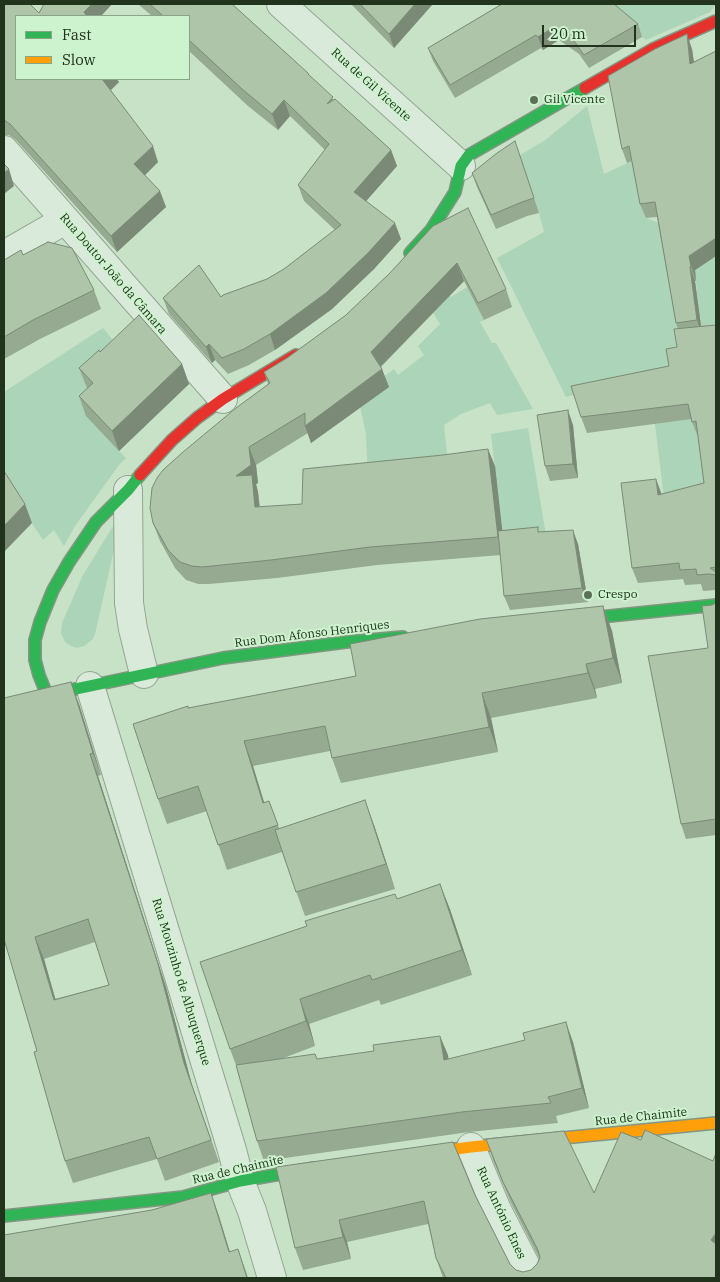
<!DOCTYPE html>
<meta charset="utf-8">
<style>
body{margin:0}
#map{position:relative;width:720px;height:1282px;overflow:hidden;background:#c8e2c8;font-family:"IBM Plex Serif",serif}
canvas{display:block}
.frame{position:absolute;inset:0;border:5px solid #21331c;pointer-events:none}
.legend{position:absolute;left:15px;top:15px;width:175px;height:65px;box-sizing:border-box;background:#cdf3ce;border:1px solid #88a687;margin:0;padding:6px 9px;list-style:none;font-size:15px;color:#21331c}
.legend li{display:flex;align-items:center;gap:10px;height:25px}
.legend b{width:25px;border:1px solid #88a687}
.scale{position:absolute;left:542px;top:25px;width:94px;height:22px;box-sizing:border-box;border:2px solid #21331c;border-top:0;padding-left:6px;font-size:15px;line-height:18px;white-space:nowrap;color:#21331c;-webkit-text-stroke:4px #cdf3ce;paint-order:stroke}
</style>
<div id="map">
<canvas width="720" height="1282"></canvas>
<div class="frame"></div>
<ul class="legend">
<li><b style="height:6px;background:#30b455"></b>Fast</li>
<li><b style="height:6px;background:#ff9f0a"></b>Slow</li>
</ul>
<div class="scale">20 m</div>
</div>
<script>
const context = document.querySelector('canvas').getContext('2d');
context.lineJoin = 'round';
function fill(path, color) { context.fillStyle = color; context.fill(path, 'evenodd'); }
const shape = rows => new Path2D(rows.map(r => 'M' + r).join(''));
function strokePath(path, color, width, dash) { context.strokeStyle = color; context.lineWidth = width; context.lineCap = dash ? 'butt' : 'round'; context.setLineDash(dash || []); context.stroke(path); }
function label(font, color, halo, rows, align = 'center') {
  context.font = font + ' "IBM Plex Serif",serif'; context.lineWidth = 4; context.setLineDash([]); context.textBaseline = 'middle'; context.strokeStyle = halo; context.fillStyle = color; for (const [text, x, y, turn = 0] of rows) {
    context.save(); context.translate(x, y); context.rotate((+turn || 0) * Math.PI / 180); context.textAlign = isNaN(turn) ? turn : align; if (halo) context.strokeText(text, 0, 0); context.fillText(text, 0, 0); context.restore();
  }
}
fill(shape([
 [604,4,716,4,710,12,646,40],
 [587,106,604,174,634,160,646,218,662,224,685,362,674,382,592,390,566,397,497,258,544,232,539,213,520,155,544,141],
 [716,256,716,341,697,343,698,309,696,281,693,261],
 [408,273,438,274,451,297,467,287,484,320,480,322,492,343,496,343,533,409,497,415,490,403,461,414,444,425,449,473,368,481,366,434,358,396,394,369,398,375,424,355,418,346,440,324],
 [103,328,112,339,134,347,119,451,126,458,119,465,75,526,64,546,54,530,43,540,4,481,4,392],
 [691,401,707,479,685,579,674,580,653,408],
 [528,428,547,541,504,546,491,434],
 [114,526,116,526,118,532,95,634,93,639,84,646,77,648,71,646,65,642,61,633,62,623,83,575,112,528]
]), '#abd4b8');
const street = shape([
 [281,4,461,166],
 [4,150,223,399],
 [4,255,65,220],
 [128,490,129,603,133,629,144,674],
 [90,686,232,1150,240,1181,252,1211,272,1278],
 [471,1147,497,1210,532,1278]
]);
const fast = shape([
 [410,253,431,230,455,192,461,166,469,155,585,88],
 [571,620,716,605],
 [47,695,39,675,35,660,35,640,40,622,53,590,69,562,96,522,128,490,140,475],
 [4,706,47,695,223,658,346,642,403,637],
 [4,1216,183,1197,240,1181,315,1168]
]);
const slow = shape([
 [420,1154,471,1147,716,1123]
]);
const jam = shape([
 [585,88,653,49,716,21],
 [140,475,172,440,197,418,223,399,296,355]
]);
strokePath(street, '#93a692', 30);
strokePath(fast, '#839682', 14);
strokePath(slow, '#839682', 14);
strokePath(jam, '#839682', 14);
strokePath(street, '#daeada', 28);
strokePath(fast, '#30b455', 11);
strokePath(slow, '#ff9f0a', 11);
strokePath(jam, '#e5322d', 11);
fill(shape([
 [4,4,39,13,44,4,112,4,101,16,16,16,119,82,110,90,158,162,145,175,166,207,117,252,16,140,9,135,4,135],
 [138,4,232,4,309,75,334,100,391,150,397,166,366,201,401,239,374,269,332,309,275,350,249,365,228,374,215,360,212,363,169,314,163,298,221,297,267,279,284,269,335,230,304,201,298,185,325,150,290,116,278,130,248,106,189,51,189,16,152,16],
 [351,4,431,4,432,5,394,48],
 [502,4,638,24,642,37,589,68,579,54,559,40,543,50,541,48,455,98,433,61,428,48],
 [692,49,694,62,716,51,716,256,695,270,696,281,695,281,701,326,716,325,716,590,703,591,701,584,685,585,683,579,638,583,632,568,661,494,704,483,698,437,691,419,587,433,581,417,669,366,677,347,678,329,676,323,657,217,646,218,640,204,632,161,627,163,622,149],
 [520,155,539,213,527,216,496,229,477,187,472,173],
 [433,226,506,289,512,307,484,320,464,281,381,367,389,387,311,443,308,433,256,465,258,483,256,484,258,492,260,507,302,504,495,466,502,531,540,532,578,544,588,602,510,610,504,596,501,555,377,565,277,578,209,584,198,584,186,580,175,568,160,541,153,523,268,384,264,372,287,358,346,315,390,273],
 [23,255,94,290,101,309,40,339,4,359,4,260],
 [100,352,182,364,189,384,119,451,86,416,79,396,87,388,79,368],
 [573,425,578,478,550,481,545,466],
 [716,603,716,835,686,839,681,824,708,648,712,605],
 [603,606,612,631,622,683,595,689,597,698,491,718,498,752,341,783,332,758,330,751,253,766,264,803,269,801,279,828,374,825,395,889,305,916,282,852,227,870,207,811,167,824,158,799,189,708,356,676],
 [79,704,101,775,98,776,166,987,192,1085,219,1162,165,1181,157,1159,73,1183,65,1161,37,1051,4,939],
 [95,942,109,985,55,999,44,959],
 [440,884,472,975,381,1005,379,1000,309,1024,315,1046,281,1059,317,1059,448,1055,448,1059,573,1042,589,1108,556,1116,558,1123,469,1132,264,1161,257,1141,236,1065,230,1049,397,899],
 [486,1139,594,1193,716,1278,443,1278,436,1258,428,1224,347,1242,351,1259,303,1270,295,1248,276,1167,475,1195,510,1264,516,1270,523,1272,531,1270,537,1264,539,1258,511,1203,493,1160]
]), '#96a991');
fill(shape([
 [92,4,112,4,101,16,85,16,84,12],
 [415,4,431,4,432,5,394,48,389,34],
 [554,27,559,40,543,50,538,37],
 [687,34,692,49,696,78,690,64],
 [101,79,117,79,119,82,107,94],
 [284,100,290,116,278,130,272,114],
 [153,146,158,162,140,180,134,164],
 [391,150,397,166,360,208,354,192],
 [9,169,14,186,4,194,4,173],
 [160,191,166,207,117,252,111,236],
 [395,223,401,239,374,269,332,309,275,350,270,334],
 [716,238,716,256,695,270,696,281,691,266,689,256],
 [457,263,464,281,377,370,371,352],
 [690,267,695,281,702,334,697,320],
 [209,344,215,360,212,363,206,347],
 [182,364,189,384,119,451,112,431],
 [382,369,389,387,311,443,305,426],
 [568,410,573,425,578,478,573,464],
 [249,447,256,465,258,483,256,484,258,492,261,525,236,476],
 [488,449,495,466,505,554,498,537],
 [656,479,662,495,658,495],
 [25,504,32,523,4,552,4,526],
 [573,530,578,544,588,602,582,588],
 [603,606,612,631,622,683,613,658],
 [586,664,595,689,597,698,588,673],
 [71,682,79,704,101,775,93,753],
 [482,693,491,718,498,752,489,727],
 [244,741,253,766,272,828,263,803],
 [90,754,98,776,166,987,192,1085,219,1162,184,1063],
 [365,800,374,825,395,889,386,864],
 [440,884,450,909,472,975,462,950],
 [35,937,44,959,62,1022,54,1000],
 [300,999,309,1024,315,1046,306,1021],
 [566,1022,573,1042,589,1108,582,1088],
 [440,1036,448,1055,451,1079,444,1060],
 [211,1193,219,1216,237,1275,229,1252],
 [339,1220,347,1242,351,1259,343,1237],
 [716,1233,716,1254,711,1240],
 [238,1249,246,1272,248,1278,247,1278]
]), '#7a8a76');
const building = shape([
 [4,4,30,4,39,13,44,4,92,4,84,12,87,16,16,16,16,79,102,79,153,146,134,164,160,191,111,236,10,124,4,120,4,4],
 [150,4,232,4,308,73,308,74,333,97,327,104,335,99,391,150,354,192,395,223,368,253,326,293,270,334,244,349,222,358,209,344,206,347,163,298,199,265,221,297,223,295,267,279,284,269,341,225,298,185,329,144,284,100,272,114,242,89,189,40,189,16,163,16,150,4],
 [360,4,415,4,389,34,360,4],
 [502,4,614,4,638,24,584,55,574,41,554,27,538,37,536,35,450,85,428,48,502,4],
 [687,34,690,64,716,51,716,238,689,256,691,266,690,267,697,320,676,323,655,202,640,204,629,146,622,149,608,76,655,49,687,34],
 [515,141,534,198,522,202,491,215,472,173,497,153,515,141],
 [4,164,9,169,4,173,4,164],
 [468,208,506,289,478,303,457,263,371,352,382,369,305,426,305,413,249,447,251,465,236,476,252,475,255,507,302,504,303,469,443,455,488,449,498,537,370,547,271,560,202,567,192,566,180,562,168,550,153,523,150,508,152,488,157,478,163,470,183,452,236,408,270,383,264,372,287,358,346,315,390,273,433,226,468,208],
 [48,242,72,248,94,290,33,320,4,337,4,260,21,250,23,255,48,242],
 [139,315,182,364,112,431,79,396,93,383,79,368,99,350,100,352,139,315],
 [716,325,716,567,710,568,716,572,716,575,709,574,697,575,696,569,680,570,679,563,632,568,621,483,656,479,658,495,704,483,696,421,692,422,688,404,581,417,571,386,669,366,666,349,677,347,674,329,716,325],
 [568,410,573,464,545,466,537,415,568,410],
 [4,471,25,504,4,526,4,471],
 [538,527,538,532,573,530,582,588,504,596,498,531,538,527],
 [716,603,716,819,681,824,648,656,708,648,702,606,712,605,716,603],
 [603,606,613,658,586,664,588,673,482,693,489,727,332,758,325,726,244,741,263,803,269,801,278,825,218,845,198,786,158,799,133,724,188,706,188,708,356,676,350,644,480,619,603,606],
 [71,682,93,753,90,754,158,964,184,1063,211,1140,157,1159,149,1137,65,1161,34,1052,37,1051,4,939,4,698,71,682],
 [88,919,109,985,54,1000,35,937,88,919],
 [365,800,386,864,296,892,275,830,365,800],
 [440,884,462,950,372,980,370,975,300,999,306,1021,230,1049,200,962,307,926,305,921,395,894,397,899,440,884],
 [566,1022,582,1088,548,1097,551,1103,462,1112,257,1141,236,1065,315,1054,317,1059,374,1051,373,1045,440,1036,444,1060,525,1040,523,1033,566,1022],
 [645,1130,713,1161,716,1153,716,1233,711,1240,716,1244,716,1278,446,1278,436,1258,424,1201,339,1220,343,1237,295,1248,276,1167,453,1142,475,1195,510,1264,516,1270,523,1272,531,1270,537,1264,540,1258,538,1250,503,1182,486,1139,564,1131,594,1193,621,1132,641,1140,645,1130],
 [211,1193,229,1252,238,1249,247,1278,4,1278,4,1235,152,1210,211,1193]
]);
fill(building, '#aec5a9');
strokePath(building, '#7a8a76', 1);
for (const [x, y, r, color] of [
 [534,100,5,"#5b7058"],
 [588,595,5,"#5b7058"]
]) { const dot = new Path2D(); dot.arc(x, y, r, 0, 2 * Math.PI); context.fillStyle = color; context.fill(dot); strokePath(dot, '#cdf3ce', 2); }
label('12px', '#21331c', '#cdf3ce', [
 ["Rua de Gil Vicente",371,85,42],
 ["Rua Doutor João da Câmara",113,274,49],
 ["Rua Dom Afonso Henriques",312,634,-7],
 ["Rua Mouzinho de Albuquerque",181,982,73],
 ["Rua de Chaimite",641,1117,-6],
 ["Rua de Chaimite",238,1170,-13],
 ["Rua António Enes",501,1213,65]
]);
label('12px', '#21331c', '#cdf3ce', [
 ["Gil Vicente",544,100],
 ["Crespo",598,595]
], 'left');
</script>
